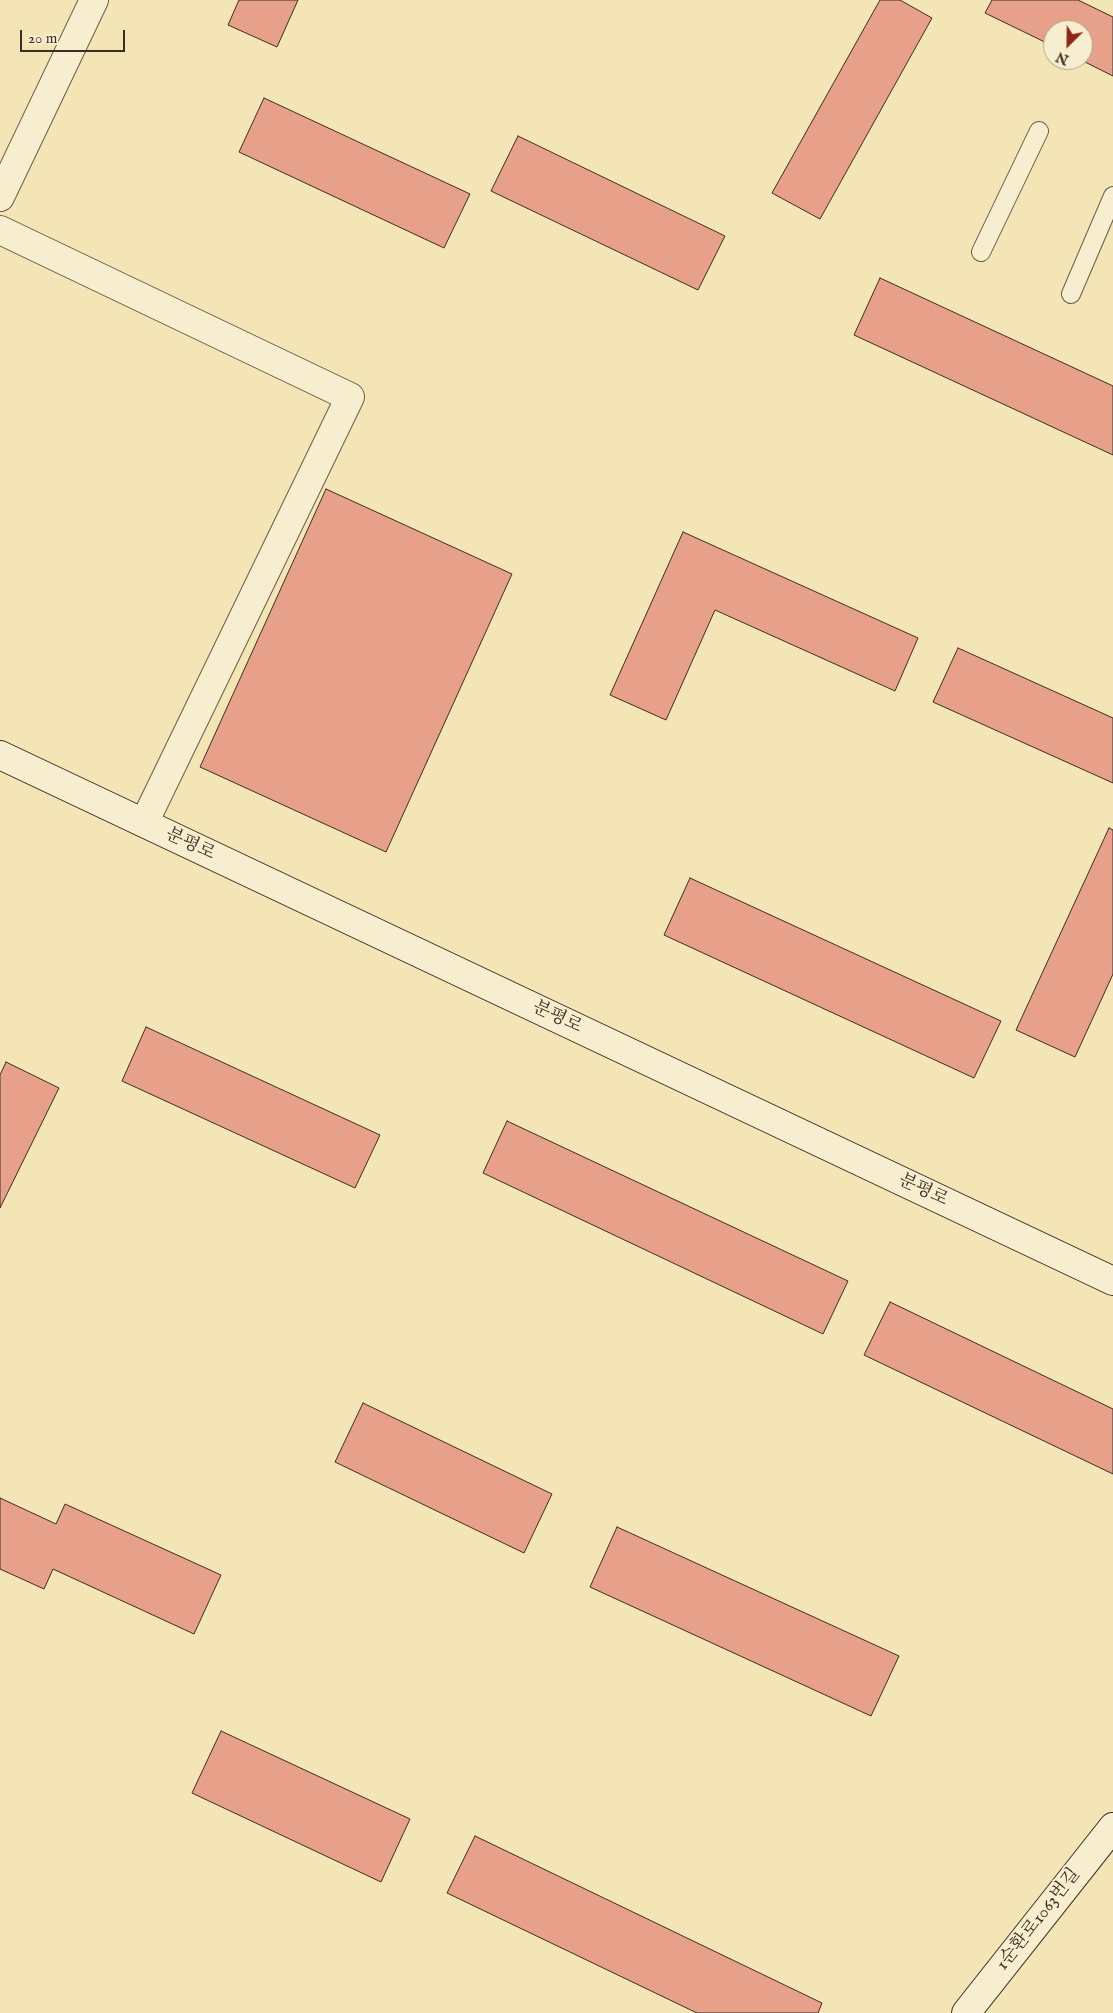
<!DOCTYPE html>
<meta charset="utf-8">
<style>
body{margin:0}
#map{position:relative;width:1113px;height:2013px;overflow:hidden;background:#f3e5b6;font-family:"IM FELL English",serif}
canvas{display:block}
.north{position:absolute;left:1043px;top:20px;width:50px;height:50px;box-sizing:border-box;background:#f7eed0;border:1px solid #ada18c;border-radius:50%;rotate:203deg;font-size:14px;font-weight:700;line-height:20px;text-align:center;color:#3f2d25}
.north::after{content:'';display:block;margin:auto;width:18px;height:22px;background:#8f2418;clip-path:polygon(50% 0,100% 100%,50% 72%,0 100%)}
.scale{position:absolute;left:20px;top:30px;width:105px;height:22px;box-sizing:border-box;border:2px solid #3f2d25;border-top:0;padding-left:6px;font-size:15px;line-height:18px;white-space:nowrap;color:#3f2d25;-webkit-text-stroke:4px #f7eed0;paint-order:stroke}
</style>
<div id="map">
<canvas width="1113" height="2013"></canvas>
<div class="north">N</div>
<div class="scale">20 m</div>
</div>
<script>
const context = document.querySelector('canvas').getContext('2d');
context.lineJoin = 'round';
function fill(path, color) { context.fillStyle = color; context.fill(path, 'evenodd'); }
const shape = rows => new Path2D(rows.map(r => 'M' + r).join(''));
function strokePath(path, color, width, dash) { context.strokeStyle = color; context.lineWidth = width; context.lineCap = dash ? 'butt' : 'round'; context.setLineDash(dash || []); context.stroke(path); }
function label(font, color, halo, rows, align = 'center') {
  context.font = font + ' "IM FELL English","Noto Serif KR",serif'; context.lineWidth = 4; context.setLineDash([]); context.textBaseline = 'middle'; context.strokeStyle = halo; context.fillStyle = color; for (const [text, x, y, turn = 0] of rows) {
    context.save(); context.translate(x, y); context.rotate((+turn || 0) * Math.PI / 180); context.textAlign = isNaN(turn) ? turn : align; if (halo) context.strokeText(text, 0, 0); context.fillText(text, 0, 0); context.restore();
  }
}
const building = shape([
 [239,0,298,0,277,47,228,25,239,0],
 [880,0,900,0,932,18,820,219,772,193,880,0],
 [992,0,1078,0,1113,17,1113,76,1081,60,1083,60,1083,30,1053,30,1053,46,985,13,992,0],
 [264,98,470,194,444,248,239,152,264,98],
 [518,136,725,236,698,290,491,191,518,136],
 [880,278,1113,386,1113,455,854,335,880,278],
 [326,489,512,574,386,852,200,767,326,489],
 [683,532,918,638,895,691,715,610,666,720,610,695,683,532],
 [958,648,1113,718,1113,783,933,702,958,648],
 [1109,828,1113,830,1113,974,1075,1057,1016,1030,1109,828],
 [690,878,1001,1021,974,1078,664,935,690,878],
 [146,1027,380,1135,355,1188,122,1081,146,1027],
 [6,1062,59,1088,0,1208,0,1075,6,1062],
 [507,1121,848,1281,823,1334,483,1173,507,1121],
 [890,1302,1113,1409,1113,1474,864,1355,890,1302],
 [363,1403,552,1494,524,1553,335,1462,363,1403],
 [0,1498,56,1524,65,1504,221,1575,194,1634,53,1569,44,1589,0,1569,0,1498],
 [617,1527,899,1656,871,1716,590,1587,617,1527],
 [221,1731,410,1819,381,1882,192,1793,221,1731],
 [475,1836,822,2003,818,2013,697,2013,447,1893,475,1836]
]);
fill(building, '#e7a089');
strokePath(building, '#3f2d25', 1);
const lane = shape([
 [981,252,1039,131],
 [1071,294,1113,196]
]);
const street = shape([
 [0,197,94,0],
 [0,230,350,397,144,823]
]);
const secondary = shape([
 [0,755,1113,1281],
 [966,2013,1113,1827]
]);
strokePath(lane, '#6c5b49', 20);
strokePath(street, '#6c5b49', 30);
strokePath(secondary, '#3f2d25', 30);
strokePath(lane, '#f7eed0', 18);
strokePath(street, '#f7eed0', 28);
strokePath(secondary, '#f7eed0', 28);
label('18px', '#3f2d25', '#f7eed0', [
 ["분평로",190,845,25],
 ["분평로",557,1018,25],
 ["분평로",923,1191,25],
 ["1순환로1063번길",1039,1920,-52]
]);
</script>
